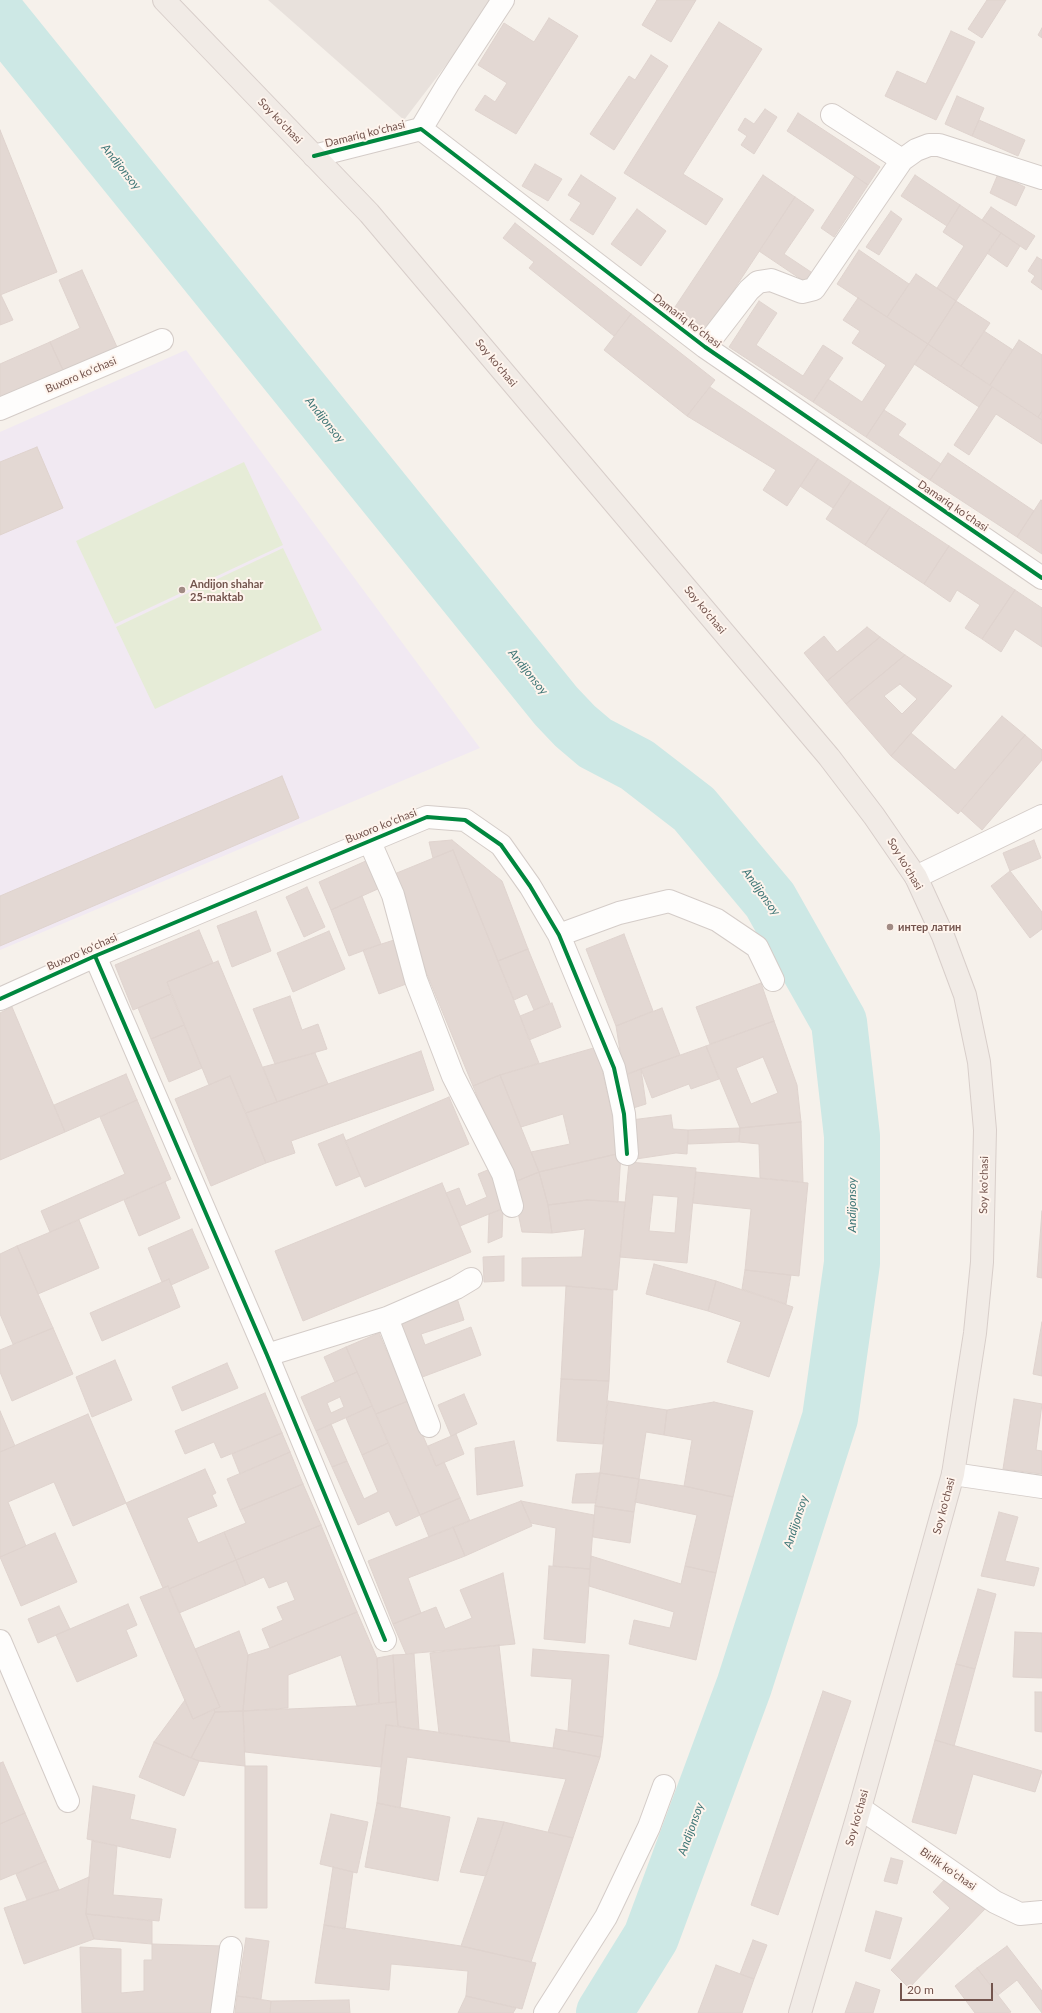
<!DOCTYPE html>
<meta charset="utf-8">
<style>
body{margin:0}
#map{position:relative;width:1042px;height:2013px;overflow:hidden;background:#f6f1eb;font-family:Lato,sans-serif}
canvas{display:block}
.scale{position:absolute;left:900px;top:1983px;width:93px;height:18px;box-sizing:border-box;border:2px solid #73544d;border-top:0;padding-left:5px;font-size:12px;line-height:14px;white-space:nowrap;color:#73544d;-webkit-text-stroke:3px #fef4ed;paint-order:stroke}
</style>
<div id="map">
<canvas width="1042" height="2013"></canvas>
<div class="scale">20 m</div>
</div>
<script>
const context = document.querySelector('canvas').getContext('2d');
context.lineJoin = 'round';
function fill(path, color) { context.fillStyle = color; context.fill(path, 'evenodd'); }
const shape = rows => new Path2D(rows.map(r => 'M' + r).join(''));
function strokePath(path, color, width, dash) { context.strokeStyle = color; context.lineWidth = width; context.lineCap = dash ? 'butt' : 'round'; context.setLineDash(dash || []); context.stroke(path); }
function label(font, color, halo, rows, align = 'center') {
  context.font = font + ' Lato,sans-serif'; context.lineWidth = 4; context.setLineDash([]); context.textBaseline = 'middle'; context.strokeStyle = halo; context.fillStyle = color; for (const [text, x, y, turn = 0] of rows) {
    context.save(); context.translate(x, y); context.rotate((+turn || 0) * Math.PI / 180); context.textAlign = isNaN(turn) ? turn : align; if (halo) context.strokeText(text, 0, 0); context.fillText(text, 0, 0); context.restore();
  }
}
fill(shape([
 [268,0,492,0,486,13,404,120]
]), '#e8e1dc');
fill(shape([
 [186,350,480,748,0,950,0,432]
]), '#f1e9f2');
fill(shape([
 [244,462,283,545,115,624,76,541],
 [283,548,322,630,155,709,116,627]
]), '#e6ecd7');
strokePath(shape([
 [0,17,556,706,575,726,595,743,637,765,694,809,770,900,839,1022,852,1136,852,1263,830,1418,744,1686,651,1937,604,2013]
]), '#cde8e5', 56);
const building = shape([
 [657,0,696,0,671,42,642,25,657,0],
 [987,0,1006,0,982,38,968,29,987,0],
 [549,18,578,36,516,134,475,110,485,95,495,102,507,83,478,65,504,23,534,42,549,18],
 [719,22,762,49,683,174,723,199,706,225,624,173,719,22],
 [1042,28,1042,38,1038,35,1042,28],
 [951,31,975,42,936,120,885,96,897,71,926,84,951,31],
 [651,55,668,66,614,150,590,134,629,76,635,80,651,55],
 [957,96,984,108,972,136,945,124,957,96],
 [765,109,777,117,754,154,741,145,747,136,738,130,745,118,754,124,765,109],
 [798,113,880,167,868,185,787,131,798,113],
 [979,120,1025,140,1018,156,972,136,979,120],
 [0,130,57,272,0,295,0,130],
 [535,164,562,179,548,201,522,186,535,164],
 [998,174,1025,187,1016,206,990,193,998,174],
 [581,175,616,198,593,235,570,220,581,203,568,195,581,175],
 [763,175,795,197,706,332,673,310,763,175],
 [915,175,960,205,947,226,901,196,915,175],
 [855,176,868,185,834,237,821,228,855,176],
 [795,197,814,210,784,254,814,274,808,284,759,251,795,197],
 [960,205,1001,233,956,301,937,288,964,246,943,232,960,205],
 [991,207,1035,236,1026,250,982,220,991,207],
 [637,209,666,231,641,266,611,244,637,209],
 [891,211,902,219,879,255,866,247,891,211],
 [515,223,631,314,614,336,529,268,534,262,503,238,515,223],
 [1001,233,1020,246,1007,267,987,253,1001,233],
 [859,250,909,284,887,317,837,284,859,250],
 [1037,257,1042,260,1042,290,1031,282,1035,276,1028,271,1037,257],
 [82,270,117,347,63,370,50,342,80,328,59,280,82,270],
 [916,274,956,301,928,344,887,317,916,274],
 [0,295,1,295,13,320,0,325,0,295],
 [858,298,928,344,866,437,813,402,828,379,862,402,886,365,852,343,860,331,843,320,858,298],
 [759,301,777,313,756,345,803,376,823,345,843,358,813,402,729,347,759,301],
 [956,301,990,323,961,366,928,344,956,301],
 [631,314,715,380,687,416,604,350,631,314],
 [984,331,1013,350,990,385,961,366,984,331],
 [1019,340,1042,355,1042,411,1038,417,990,385,1019,340],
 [50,342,63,370,0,399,0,364,50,342],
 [928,344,992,387,979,407,914,364,928,344],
 [710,387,818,459,787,506,763,490,776,470,687,416,710,387],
 [992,387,1042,420,1042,444,996,414,969,455,954,445,992,387],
 [884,410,906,424,898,435,941,464,930,480,866,437,884,410],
 [1042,411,1042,420,1038,417,1042,411],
 [37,447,63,508,0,535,0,462,37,447],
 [948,453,1034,511,1017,537,930,480,948,453],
 [818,459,851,481,833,508,800,486,818,459],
 [851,481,890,507,865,545,826,519,851,481],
 [1041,500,1042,501,1042,554,1017,537,1041,500],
 [890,507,949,546,924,584,865,545,890,507],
 [949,546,1015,590,982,639,965,628,980,605,957,590,950,602,924,584,949,546],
 [1015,590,1042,608,1042,647,1015,629,1001,652,982,639,1015,590],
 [867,627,880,637,827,681,804,653,824,636,837,652,867,627],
 [880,637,905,655,846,704,827,681,880,637],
 [905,655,952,686,891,756,846,704,905,655],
 [900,684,917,699,902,714,884,696,900,684],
 [1002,716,1025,735,958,814,891,756,911,733,955,770,1002,716],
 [1025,735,1042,750,1042,760,982,830,961,811,1025,735],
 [282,776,299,818,0,946,0,896,282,776],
 [452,840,502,881,528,949,498,961,453,850,433,858,429,842,452,840],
 [1034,840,1041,858,1010,871,1003,853,1034,840],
 [453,850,539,1063,500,1075,473,1086,387,877,453,850],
 [368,860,380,888,331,910,319,882,368,860],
 [1010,871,1042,912,1042,929,1030,938,991,886,1010,871],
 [307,887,325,927,304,937,286,897,307,887],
 [362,896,381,944,349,956,331,910,362,896],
 [256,911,271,951,232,967,217,926,256,911],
 [199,930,213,963,167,982,171,994,133,1010,115,965,199,930],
 [329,931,345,969,293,992,277,953,329,931],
 [624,934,653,1011,616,1026,586,949,624,934],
 [394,940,409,983,379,994,363,950,394,940],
 [528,949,550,1003,534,1010,527,994,514,1000,498,961,528,949],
 [218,961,277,1102,246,1113,230,1076,209,1085,167,982,218,961],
 [761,983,774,1021,710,1044,696,1007,761,983],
 [171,994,184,1025,151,1039,138,1008,171,994],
 [290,996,302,1030,318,1024,327,1049,275,1064,253,1009,290,996],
 [552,1003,561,1027,529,1040,520,1016,552,1003],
 [12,1007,65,1132,0,1160,0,1013,12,1007],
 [662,1008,680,1055,624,1075,616,1026,662,1008],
 [774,1021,797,1085,801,1122,740,1128,706,1046,774,1021],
 [763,1057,778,1093,751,1104,736,1068,763,1057],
 [184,1025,202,1068,169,1082,151,1039,184,1025],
 [706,1046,719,1079,691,1089,689,1084,652,1098,641,1069,706,1046],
 [597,1047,621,1153,539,1172,531,1152,570,1144,563,1114,521,1127,500,1075,597,1047],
 [421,1051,434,1090,291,1141,295,1153,266,1163,246,1113,421,1051],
 [315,1053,328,1084,277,1102,263,1067,315,1053],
 [641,1069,646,1104,630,1109,626,1075,641,1069],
 [126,1074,137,1100,65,1132,54,1105,126,1074],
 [500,1075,539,1172,512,1183,473,1086,500,1075],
 [230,1076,266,1163,211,1186,175,1099,230,1076],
 [449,1097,469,1144,365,1187,345,1141,449,1097],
 [137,1100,171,1179,50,1232,41,1211,125,1174,100,1117,137,1100],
 [671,1115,673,1129,688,1130,687,1154,676,1153,636,1159,631,1120,671,1115],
 [801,1122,803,1182,760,1178,759,1144,739,1142,740,1128,801,1122],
 [740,1128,739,1142,688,1144,688,1130,740,1128],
 [343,1134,360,1176,336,1186,318,1144,343,1134],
 [621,1153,618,1202,587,1200,548,1205,539,1172,621,1153],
 [629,1162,696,1168,687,1263,620,1257,629,1162],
 [653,1195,678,1197,675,1233,649,1231,653,1195],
 [490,1169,506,1207,460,1226,446,1193,459,1188,466,1206,487,1197,478,1174,490,1169],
 [539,1172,548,1205,552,1233,522,1232,512,1183,539,1172],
 [696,1172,808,1183,799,1276,745,1270,751,1209,693,1203,696,1172],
 [165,1182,180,1218,139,1236,124,1200,165,1182],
 [442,1183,471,1252,303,1321,275,1251,442,1183],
 [587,1200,625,1202,617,1290,566,1286,522,1286,522,1258,582,1257,585,1229,552,1233,548,1205,587,1200],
 [503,1209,502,1237,488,1243,489,1214,503,1209],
 [1042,1211,1042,1278,1037,1277,1042,1211],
 [79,1220,99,1268,38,1294,17,1246,79,1220],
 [192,1229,209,1268,171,1285,169,1279,162,1282,148,1248,192,1229],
 [17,1246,53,1328,13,1344,0,1314,0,1254,17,1246],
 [504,1256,504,1281,484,1282,483,1257,504,1256],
 [654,1264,716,1281,708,1311,646,1294,654,1264],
 [745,1270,791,1275,786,1304,742,1289,745,1270],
 [169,1279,180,1307,102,1341,90,1313,169,1279],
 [716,1281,793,1307,769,1377,727,1362,741,1322,708,1311,716,1281],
 [566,1286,613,1290,609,1381,561,1379,566,1286],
 [457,1298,464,1320,421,1334,425,1345,471,1327,481,1355,417,1379,393,1319,457,1298],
 [1042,1322,1042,1376,1033,1374,1042,1322],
 [53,1328,73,1374,12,1401,0,1372,0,1350,53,1328],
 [379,1333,408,1401,376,1414,346,1347,379,1333],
 [346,1347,357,1372,335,1382,324,1357,346,1347],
 [115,1360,132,1400,92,1417,76,1377,115,1360],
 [227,1363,238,1388,182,1411,172,1387,227,1363],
 [357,1372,372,1406,316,1431,301,1397,357,1372],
 [340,1397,344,1407,331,1413,327,1403,340,1397],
 [561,1379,609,1381,603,1444,557,1441,561,1379],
 [265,1393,282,1433,221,1458,214,1442,185,1454,175,1431,265,1393],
 [464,1394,477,1424,451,1436,438,1405,464,1394],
 [1014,1399,1042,1404,1036,1450,1042,1451,1042,1474,1003,1469,1014,1399],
 [408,1401,436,1466,444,1462,460,1498,420,1515,376,1414,408,1401],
 [608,1401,667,1410,664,1435,646,1432,639,1479,600,1473,608,1401],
 [714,1402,753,1411,733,1497,684,1486,692,1440,664,1435,667,1410,714,1402],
 [372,1406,388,1443,362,1455,346,1418,372,1406],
 [0,1411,15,1446,0,1452,0,1411],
 [88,1414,126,1503,73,1526,54,1482,8,1502,26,1546,0,1557,0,1452,88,1414],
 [331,1424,347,1461,332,1467,316,1431,331,1424],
 [282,1433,290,1452,240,1474,232,1454,282,1433],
 [456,1434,464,1454,436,1466,428,1446,456,1434],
 [514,1441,523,1486,477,1495,475,1448,514,1441],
 [388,1443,420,1515,396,1526,389,1511,358,1525,332,1467,347,1461,364,1499,378,1492,362,1455,388,1443],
 [290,1452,303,1484,240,1510,227,1479,290,1452],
 [205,1469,216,1493,212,1495,217,1506,187,1518,198,1543,224,1532,236,1560,169,1589,168,1586,163,1588,126,1503,205,1469],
 [600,1473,596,1503,572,1503,576,1474,600,1473],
 [600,1473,639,1479,634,1512,595,1506,600,1473],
 [639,1479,684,1486,733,1497,716,1573,685,1566,697,1515,635,1502,639,1479],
 [303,1484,321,1525,236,1560,224,1532,246,1523,240,1510,303,1484],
 [460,1498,470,1521,429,1537,420,1515,460,1498],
 [521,1501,532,1526,465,1556,453,1527,521,1501],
 [521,1501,594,1515,590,1569,553,1566,556,1528,531,1523,521,1501],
 [595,1506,634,1512,630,1543,593,1537,595,1506],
 [999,1512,1018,1517,1005,1561,1039,1568,1034,1586,981,1576,999,1512],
 [321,1525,357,1612,270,1648,262,1629,283,1620,277,1607,295,1600,287,1581,269,1588,264,1577,246,1585,236,1560,321,1525],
 [453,1527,465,1556,408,1578,421,1613,393,1624,368,1561,453,1527],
 [55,1533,77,1582,21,1606,0,1557,55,1533],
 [591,1556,681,1584,685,1566,716,1573,696,1660,629,1644,634,1620,670,1628,674,1612,589,1586,591,1556],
 [236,1560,246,1585,179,1613,169,1589,236,1560],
 [549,1566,590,1569,585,1643,544,1639,549,1566],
 [503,1573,515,1644,406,1654,393,1624,436,1607,445,1629,472,1618,460,1590,503,1573],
 [168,1586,220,1707,193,1719,140,1597,168,1586],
 [978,1589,996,1594,975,1669,956,1664,978,1589],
 [128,1604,137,1625,126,1630,137,1656,77,1682,56,1635,128,1604],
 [59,1606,70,1629,38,1643,28,1619,59,1606],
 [357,1612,377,1658,379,1703,357,1706,341,1655,288,1675,288,1708,243,1711,248,1655,270,1648,357,1612],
 [239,1631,248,1655,243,1711,215,1712,214,1709,220,1707,195,1649,239,1631],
 [1015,1632,1042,1633,1042,1678,1013,1677,1015,1632],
 [499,1645,510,1742,439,1733,430,1653,499,1645],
 [533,1649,609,1655,603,1737,568,1731,572,1679,531,1676,533,1649],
 [414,1654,419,1730,398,1726,396,1702,393,1655,414,1654],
 [393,1655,396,1702,379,1703,377,1658,393,1655],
 [956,1664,975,1669,954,1746,935,1740,956,1664],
 [823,1691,851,1701,778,1915,751,1905,823,1691],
 [1035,1692,1042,1692,1042,1732,1035,1731,1035,1692],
 [185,1700,193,1719,214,1709,215,1712,191,1758,154,1742,185,1700],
 [396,1702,398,1726,386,1725,381,1767,245,1752,243,1711,357,1706,396,1702],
 [243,1711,245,1766,199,1761,191,1758,215,1712,243,1711],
 [386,1725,553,1748,600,1757,573,1838,548,1832,566,1779,407,1757,400,1808,377,1803,386,1725],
 [556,1729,603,1737,600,1757,553,1748,556,1729],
 [935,1740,1042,1771,1035,1792,973,1774,956,1834,912,1822,935,1740],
 [154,1742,199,1761,184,1796,139,1777,154,1742],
 [3,1762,25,1813,0,1824,0,1763,3,1762],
 [245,1766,267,1766,267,1908,245,1908,245,1766],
 [93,1786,135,1795,130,1819,176,1829,170,1858,87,1839,93,1786],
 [377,1803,450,1817,438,1881,365,1867,377,1803],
 [25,1813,46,1861,0,1880,0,1824,25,1813],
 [331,1814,368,1822,357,1873,320,1864,331,1814],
 [478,1818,504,1822,486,1876,460,1872,478,1818],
 [504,1822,573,1838,531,1962,461,1946,504,1822],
 [92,1841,117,1846,113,1895,162,1899,159,1921,86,1914,92,1841],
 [891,1858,903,1861,897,1884,884,1881,891,1858],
 [46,1861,59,1890,27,1900,16,1874,46,1861],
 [333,1867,353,1872,345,1929,324,1925,333,1867],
 [89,1877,86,1914,94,1939,24,1964,4,1908,59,1890,89,1877],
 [947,1877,985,1909,909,1988,891,1970,950,1908,933,1892,947,1877],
 [876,1911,902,1918,890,1959,865,1951,876,1911],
 [86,1914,152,1921,152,1944,94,1939,86,1914],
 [324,1925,461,1946,536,1963,522,2009,466,1996,468,1971,391,1964,389,1990,315,1983,324,1925],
 [246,1938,269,1941,261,1999,237,1996,246,1938],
 [753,1940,767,1945,754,1979,740,1974,753,1940],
 [152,1944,224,1946,214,2013,82,2013,80,1947,121,1949,121,1993,144,1991,144,1960,152,1960,152,1944],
 [1007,1946,1042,1991,1042,2013,1017,1980,998,1995,977,1968,1007,1946],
 [716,1965,754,1979,742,2013,698,2013,716,1965],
 [977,1968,1011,2012,1009,2013,975,2013,955,1986,977,1968],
 [856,1982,880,1990,873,2013,845,2013,856,1982],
 [237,1996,271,2001,270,2013,235,2013,237,1996],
 [466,1996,516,2008,513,2013,458,2013,466,1996],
 [349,2000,350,2013,270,2013,271,2001,349,2000]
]);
fill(building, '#e3d8d3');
strokePath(building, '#dfd3ce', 1);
const minor = shape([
 [832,115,902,160],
 [421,129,448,84,503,0],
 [314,156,421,129,705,347,1042,578],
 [705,347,749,290,758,282,771,280,802,292,814,289,902,160,916,150,929,145,939,145,1042,178],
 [0,409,162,340],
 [369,840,393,895,416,980,453,1076,503,1174,512,1206],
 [916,877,1042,816],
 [559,935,619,913,669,901,717,920,757,947,773,980],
 [95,956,267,1355,385,1640],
 [0,999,95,956,427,817,465,820,501,845,530,886,559,935,614,1068,624,1114,627,1154],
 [387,1318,429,1426],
 [267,1355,387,1318,456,1288,471,1279],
 [953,1474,1042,1487],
 [0,1641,68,1801],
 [860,1808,995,1902,1020,1914,1042,1912],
 [222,2013,231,1948],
 [545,2013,606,1917,649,1827,664,1786]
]);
const major = shape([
 [164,0,369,213,829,757,874,816,916,877,943,936,965,995,979,1062,985,1130,982,1262,975,1333,953,1474,860,1808,800,2013]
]);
strokePath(minor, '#d4ccc8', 24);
strokePath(major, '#d8ceca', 24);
strokePath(minor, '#fefdfc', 22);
strokePath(major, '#f1ebe6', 22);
strokePath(shape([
 [314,156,421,129,705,347,1042,578],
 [95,956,267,1355,385,1640],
 [0,999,95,956,427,817,465,820,501,845,530,886,559,935,614,1068,624,1114,627,1154]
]), '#00873e', 4);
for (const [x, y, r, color] of [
 [182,590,4,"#a18b84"],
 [890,927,4,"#a18b84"]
]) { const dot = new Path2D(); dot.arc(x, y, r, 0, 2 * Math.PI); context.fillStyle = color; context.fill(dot); strokePath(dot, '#fef4ed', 1.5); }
label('11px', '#73544d', '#fef4ed', [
 ["Soy ko'chasi",280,121,46],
 ["Damariq koʻchasi",365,134,-14],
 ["Damariq koʻchasi",687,321,37],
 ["Soy ko'chasi",496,363,50],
 ["Buxoro koʻchasi",81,375,-23],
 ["Damariq koʻchasi",953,506,34],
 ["Soy ko'chasi",705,610,50],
 ["Buxoro koʻchasi",381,826,-22],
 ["Soy ko'chasi",905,864,59],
 ["Buxoro koʻchasi",82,952,-24],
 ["Soy ko'chasi",984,1185,-89],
 ["Soy ko'chasi",944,1506,-75],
 ["Soy ko'chasi",857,1818,-74],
 ["Birlik koʻchasi",948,1869,35]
]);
label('bold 11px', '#73544d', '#fef4ed', [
 ["Andijon shahar",190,584],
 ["25-maktab",190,597],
 ["интер латин",898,927]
], 'left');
label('italic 12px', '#417878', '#fef4ed', [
 ["Andijonsoy",121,167,51],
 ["Andijonsoy",325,420,51],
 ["Andijonsoy",528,672,51],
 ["Andijonsoy",761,892,54],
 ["Andijonsoy",852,1205,-90],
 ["Andijonsoy",796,1522,-72],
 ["Andijonsoy",691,1829,-70]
]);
</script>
